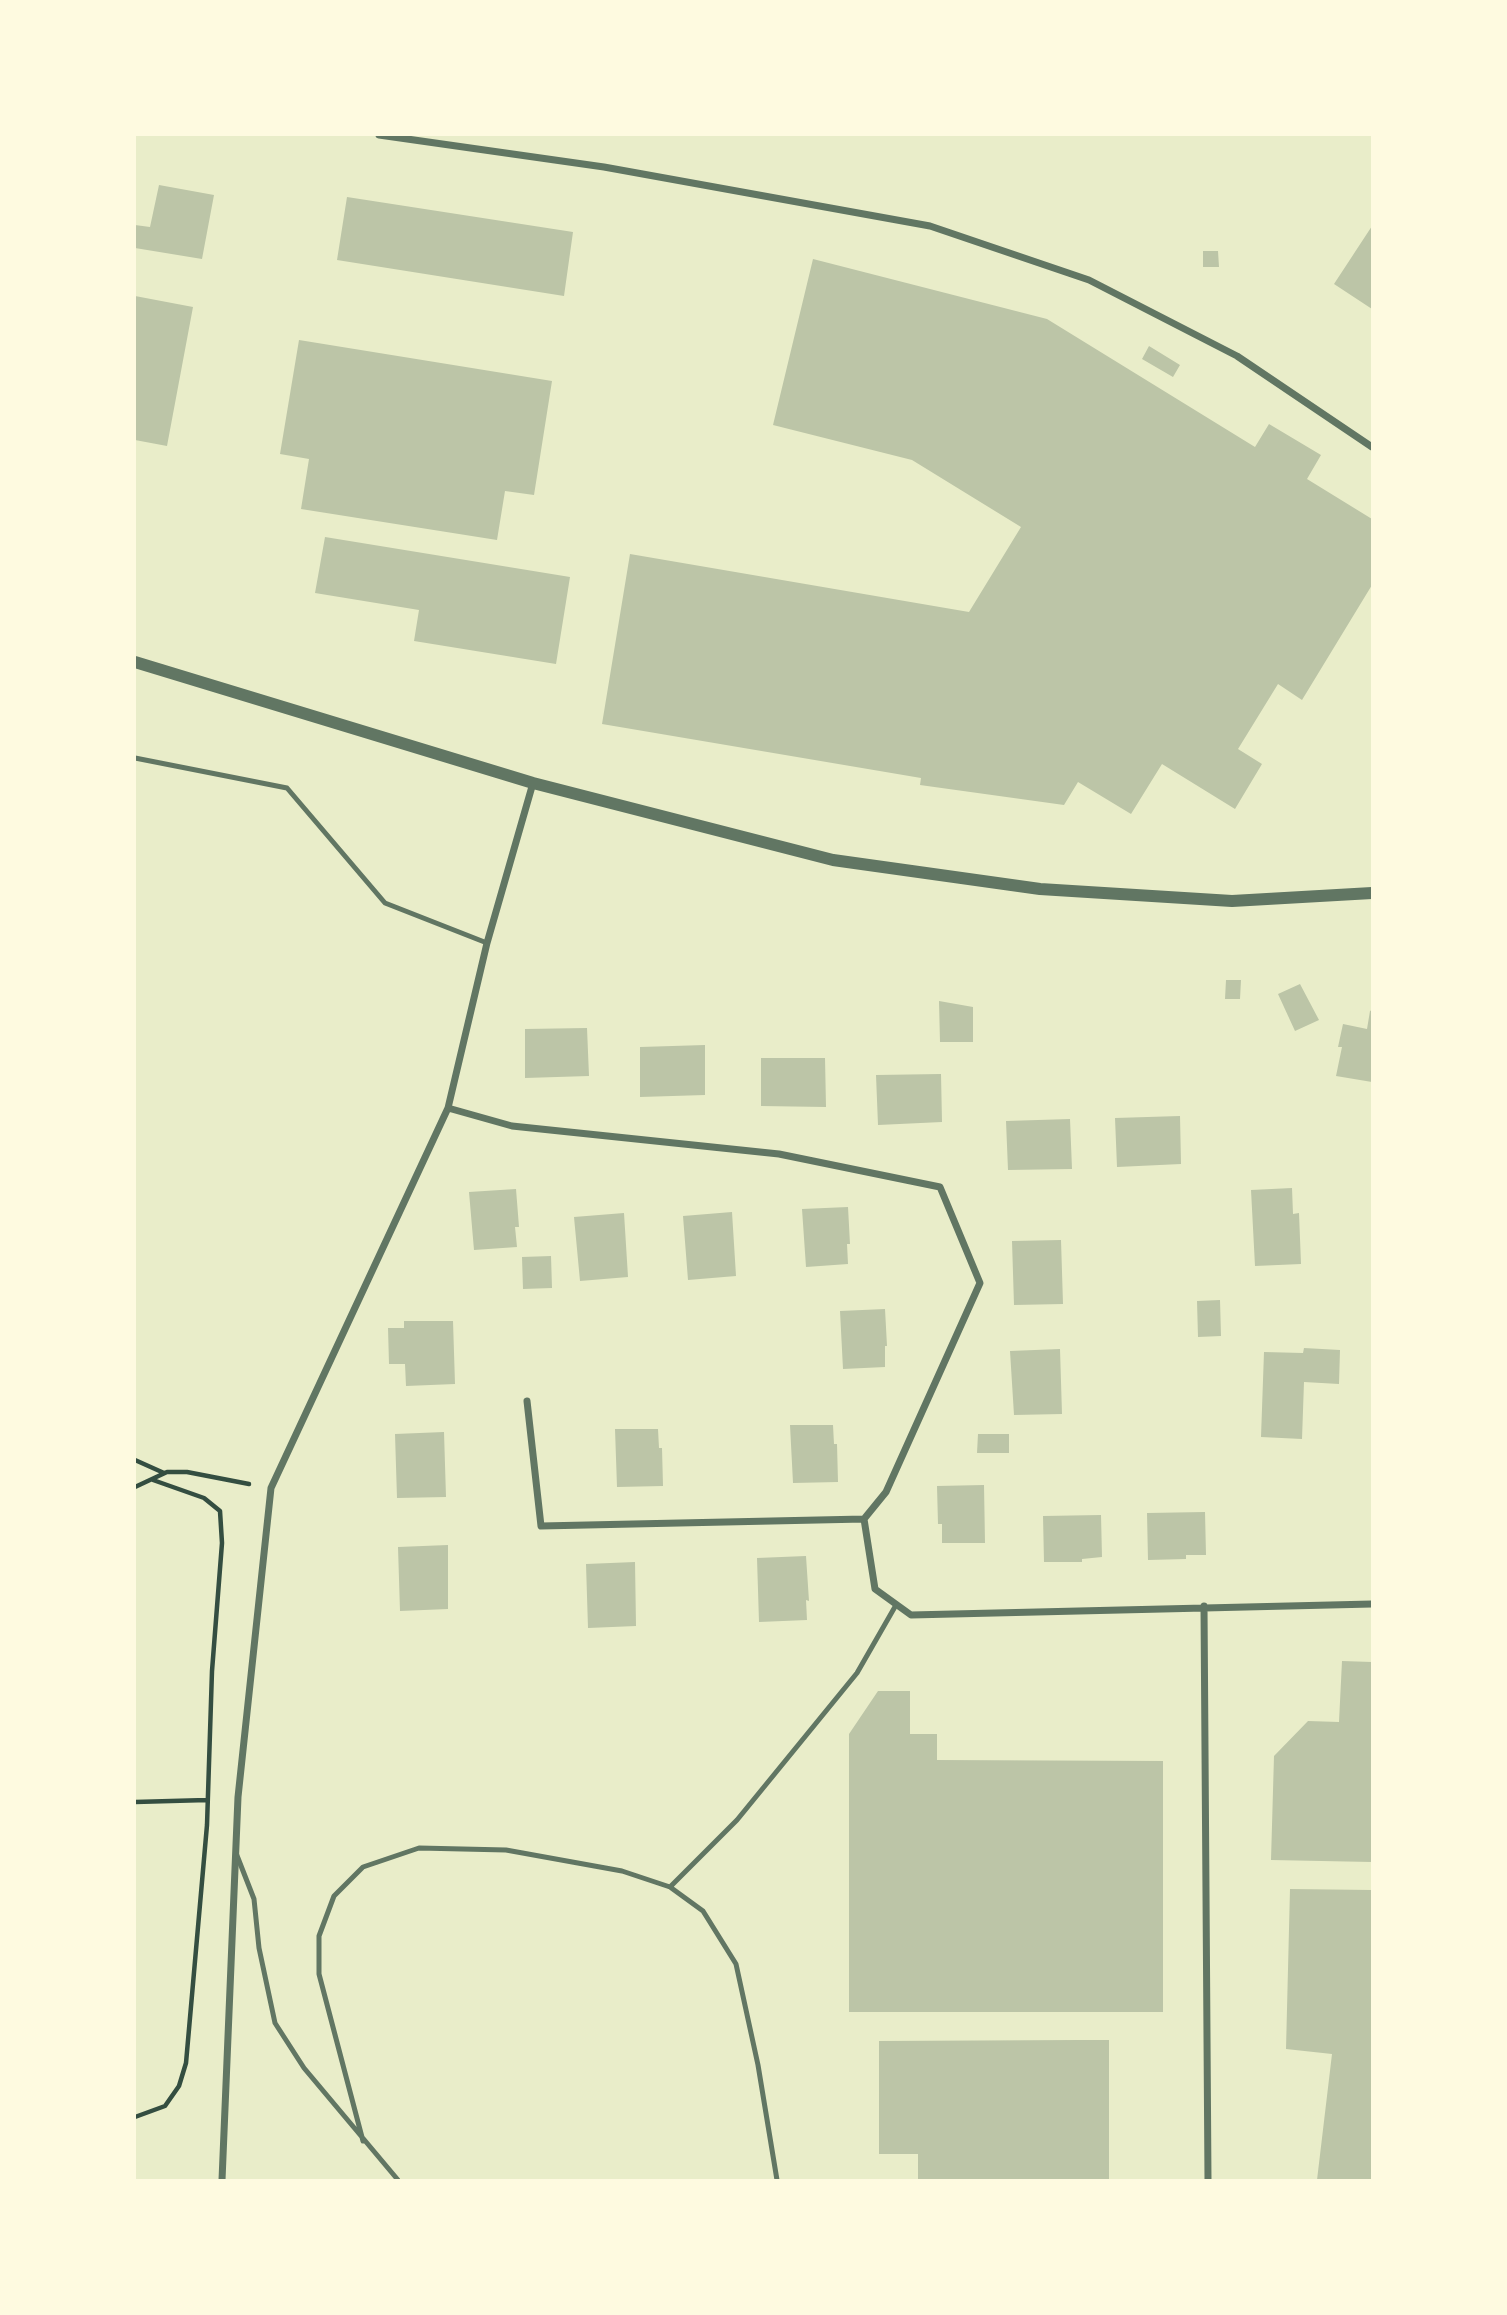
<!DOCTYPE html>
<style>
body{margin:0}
#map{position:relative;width:1507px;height:2315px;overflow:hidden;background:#e9edc9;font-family:Jost,sans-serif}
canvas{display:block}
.frame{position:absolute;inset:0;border:136px solid #fefae0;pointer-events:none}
</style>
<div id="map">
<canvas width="1507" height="2315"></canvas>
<div class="frame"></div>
</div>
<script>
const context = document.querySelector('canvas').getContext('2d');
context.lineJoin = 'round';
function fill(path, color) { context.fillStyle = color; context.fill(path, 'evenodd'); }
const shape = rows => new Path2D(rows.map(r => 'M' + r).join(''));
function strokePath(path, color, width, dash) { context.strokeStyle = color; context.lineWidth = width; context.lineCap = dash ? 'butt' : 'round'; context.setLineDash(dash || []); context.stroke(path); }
fill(shape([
 [159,185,214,195,202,259,135,248,135,225,150,227],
 [347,197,573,232,564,296,337,260],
 [1372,226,1372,309,1334,284],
 [1203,251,1218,251,1219,267,1203,267],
 [813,259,1047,319,1255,447,1269,424,1321,455,1307,479,1372,519,1372,585,1302,700,1278,684,1238,749,1262,764,1235,809,1162,764,1131,814,1078,782,1064,805,920,785,921,778,602,724,630,554,969,612,1021,527,912,460,773,425],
 [135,296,193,307,167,446,135,440],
 [299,340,552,381,534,495,505,491,497,540,301,509,309,459,280,454],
 [1149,346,1180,365,1173,377,1142,359],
 [325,537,570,577,556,664,414,641,419,610,315,593],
 [1226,980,1241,980,1240,999,1225,999],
 [1300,984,1319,1020,1295,1031,1278,994],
 [939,1001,973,1007,973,1042,940,1042],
 [1372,1010,1372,1082,1336,1076,1342,1047,1338,1047,1343,1024,1367,1029,1370,1011],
 [587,1028,589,1076,525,1078,525,1029],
 [705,1045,705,1095,640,1097,640,1047],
 [761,1058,825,1058,826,1107,761,1106],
 [941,1074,942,1122,878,1125,876,1075],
 [1180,1116,1181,1164,1117,1167,1115,1118],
 [1070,1119,1072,1169,1008,1170,1006,1121],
 [1292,1188,1293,1214,1299,1213,1301,1264,1255,1266,1251,1190],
 [516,1189,519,1227,515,1227,517,1247,474,1250,469,1192],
 [848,1207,850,1244,847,1244,848,1264,806,1267,802,1209],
 [732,1212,736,1276,688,1280,683,1216],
 [624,1213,628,1277,580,1281,574,1217],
 [1061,1240,1063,1304,1014,1305,1012,1241],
 [551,1256,552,1288,523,1289,522,1257],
 [1220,1300,1221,1336,1198,1337,1197,1301],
 [885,1309,887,1346,885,1346,885,1367,843,1369,840,1311],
 [404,1321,453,1321,455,1384,406,1386,405,1364,389,1364,388,1328,404,1328],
 [1304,1348,1340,1350,1339,1384,1304,1382,1302,1439,1261,1437,1264,1352,1303,1353],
 [1060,1349,1062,1414,1014,1415,1010,1351],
 [790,1425,833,1425,834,1444,837,1444,838,1482,793,1483],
 [615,1429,658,1429,659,1448,662,1448,663,1486,617,1487],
 [444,1432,446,1497,397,1498,395,1434],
 [978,1434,1009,1434,1009,1453,977,1453],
 [984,1485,985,1543,942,1543,942,1524,938,1524,937,1486],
 [1205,1512,1206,1555,1186,1555,1186,1559,1148,1560,1147,1513],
 [1101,1515,1102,1557,1082,1559,1082,1562,1044,1562,1043,1516],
 [448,1545,448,1609,400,1611,398,1547],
 [806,1556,809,1601,806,1600,807,1620,759,1622,757,1558],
 [635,1562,636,1626,588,1628,586,1564],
 [1342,1661,1372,1662,1372,1862,1271,1860,1274,1756,1308,1721,1339,1722],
 [878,1691,910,1691,910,1734,937,1734,937,1760,1163,1761,1163,2012,849,2012,849,1734],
 [1290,1889,1372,1890,1372,2180,1317,2180,1332,2054,1286,2049],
 [1077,2040,1109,2040,1109,2180,918,2180,918,2154,879,2154,879,2041]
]), '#bcc5a7');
strokePath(shape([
 [135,1460,164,1473],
 [135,1487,167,1472,187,1472,249,1484],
 [135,1802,207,1800],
 [135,2117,165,2106,179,2086,186,2063,207,1825,212,1671,222,1543,220,1511,204,1498,153,1480]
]), '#344e41', 4.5);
strokePath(shape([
 [135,758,287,788,385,903,487,943],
 [236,1853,254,1899,259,1948,275,2023,304,2068,398,2180],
 [670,1887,737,1820,857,1673,896,1605],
 [363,2141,319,1974,319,1936,334,1896,363,1867,419,1848,506,1850,622,1871,670,1887,703,1911,736,1964,758,2065,777,2180]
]), '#617663', 5);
strokePath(shape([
 [379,135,604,167,930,226,1089,280,1237,356,1372,447],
 [448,1108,512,1126,779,1154,940,1187,980,1283,886,1492,864,1519,875,1589,911,1615,1372,1604],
 [527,1401,541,1526,864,1519],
 [1204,1606,1208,2180],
 [222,2180,238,1797,271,1488,448,1108,487,943,533,783]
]), '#617663', 7);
strokePath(shape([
 [135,662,533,783,833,860,1040,889,1232,901,1372,893]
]), '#617663', 12);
</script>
